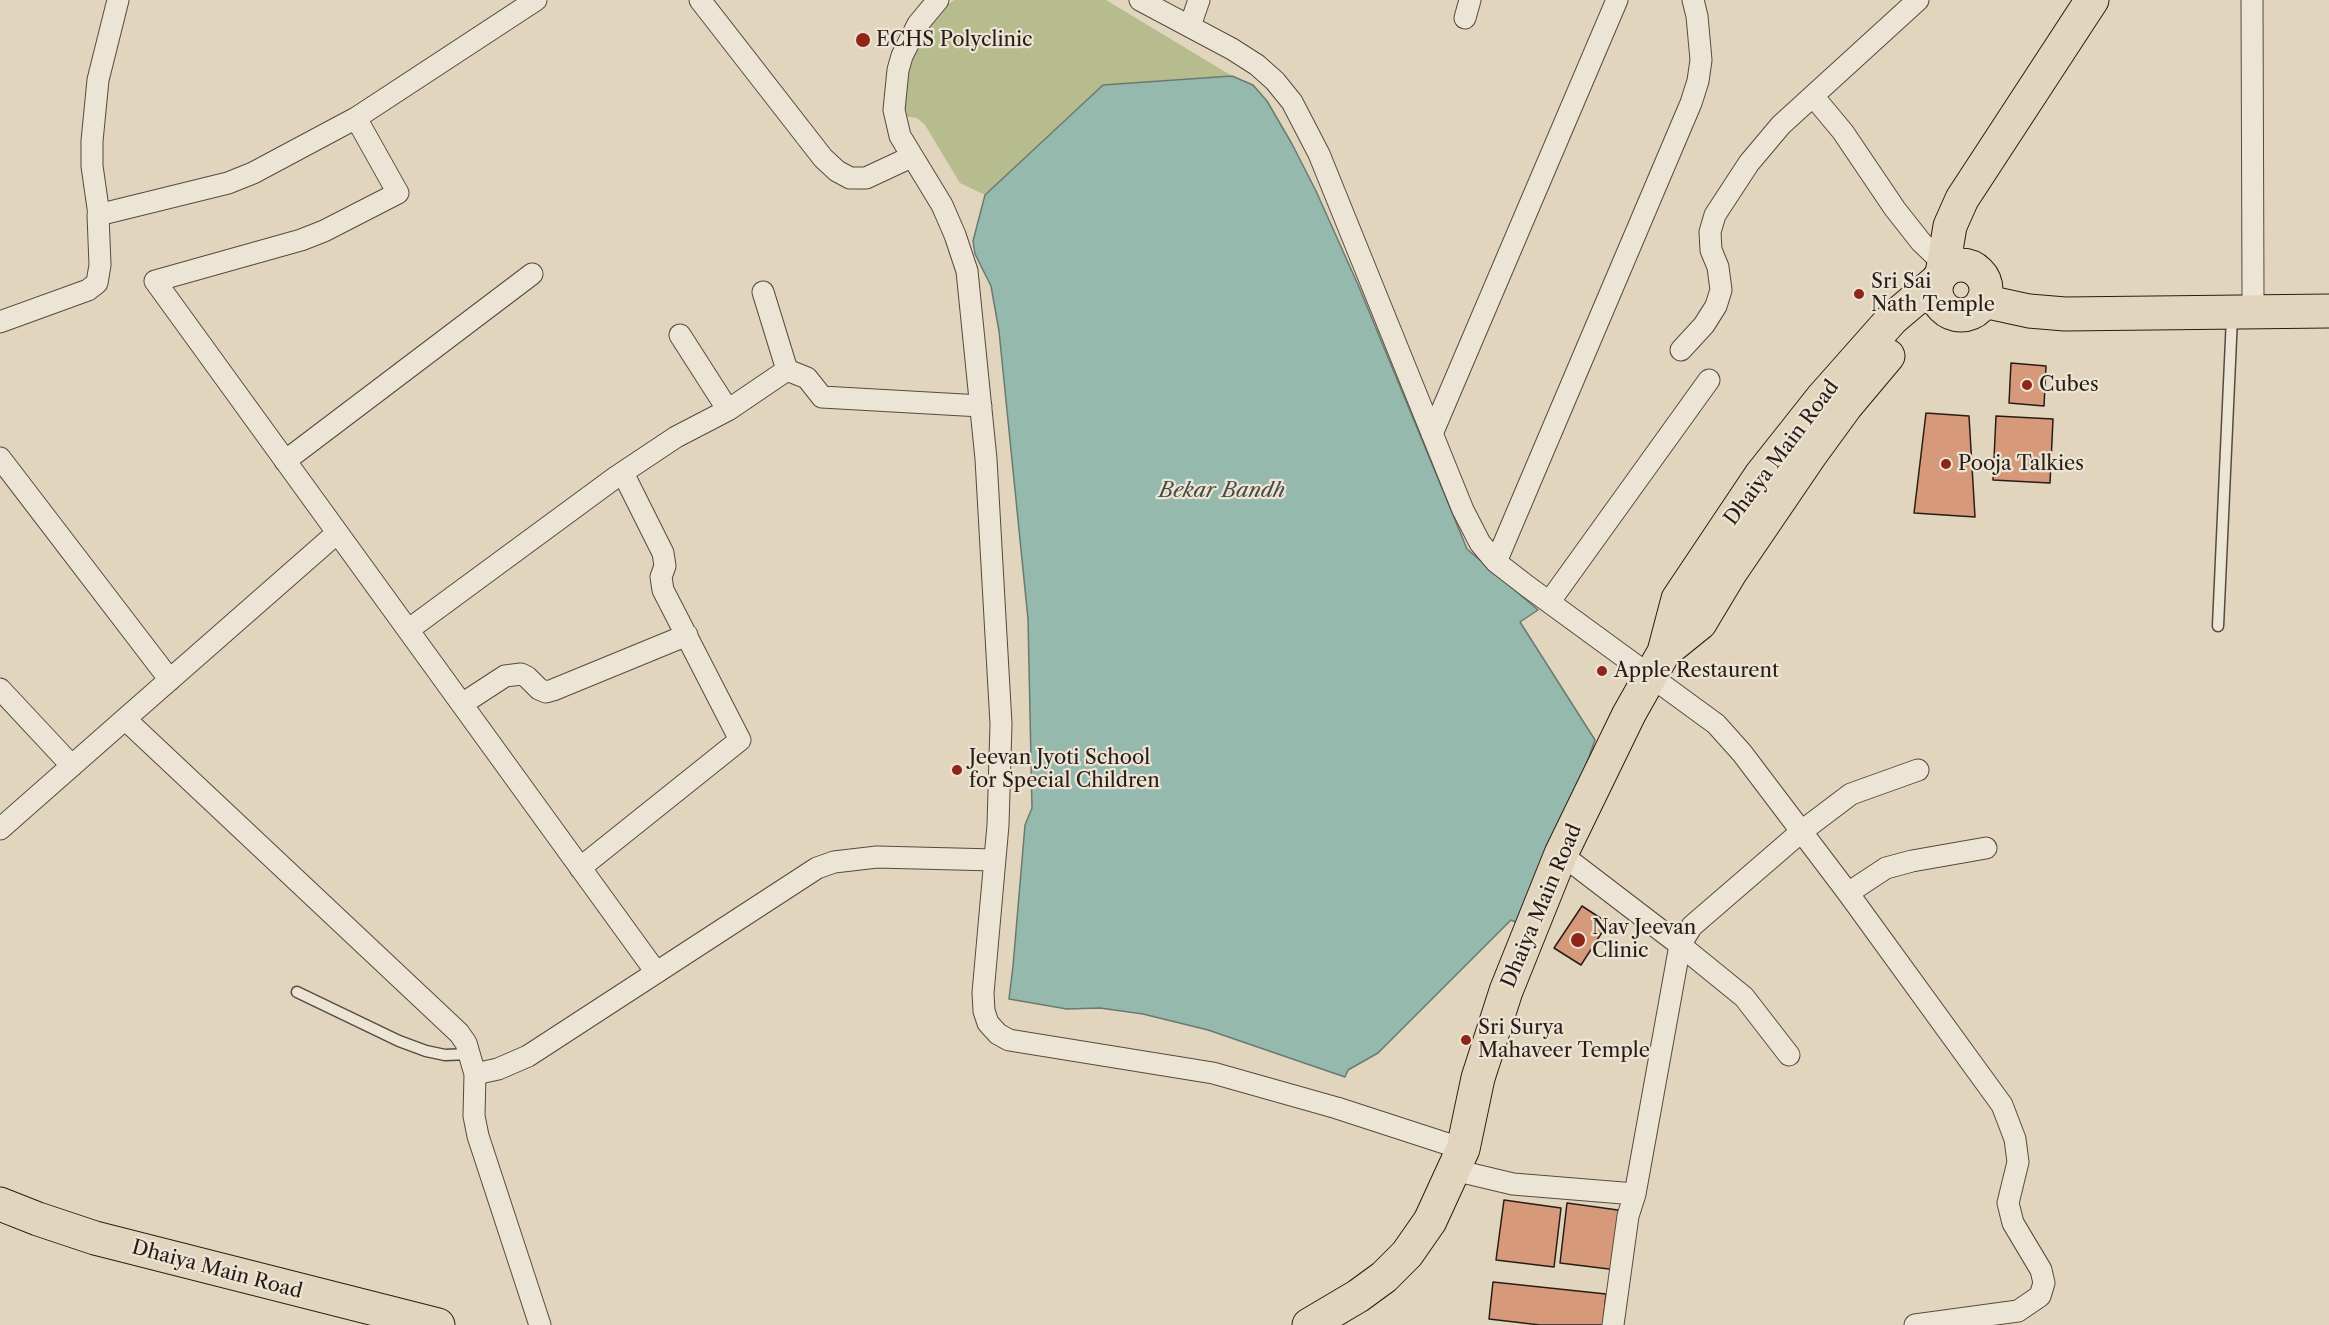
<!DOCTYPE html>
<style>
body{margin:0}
canvas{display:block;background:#e1d5bd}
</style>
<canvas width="2329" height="1325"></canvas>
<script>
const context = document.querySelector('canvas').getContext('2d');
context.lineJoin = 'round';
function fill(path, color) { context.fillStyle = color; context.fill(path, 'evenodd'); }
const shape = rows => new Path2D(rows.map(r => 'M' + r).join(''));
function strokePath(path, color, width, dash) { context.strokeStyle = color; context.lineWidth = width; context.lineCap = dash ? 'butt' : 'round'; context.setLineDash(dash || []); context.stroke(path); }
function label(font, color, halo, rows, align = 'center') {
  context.font = font + ' "Libre Caslon Text",serif'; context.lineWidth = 4.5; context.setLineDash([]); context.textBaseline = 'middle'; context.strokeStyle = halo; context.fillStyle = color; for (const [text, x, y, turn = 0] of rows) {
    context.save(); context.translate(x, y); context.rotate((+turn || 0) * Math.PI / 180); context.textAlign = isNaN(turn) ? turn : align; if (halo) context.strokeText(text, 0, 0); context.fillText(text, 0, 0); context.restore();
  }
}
fill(shape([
 [954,0,1106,0,1232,76,1103,85,985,195,960,183,925,125,917,118,902,116,908,57,932,17]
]), '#b7bc8e');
const water = shape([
 [1232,76,1253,85,1267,101,1292,144,1316,191,1359,287,1467,549,1538,610,1520,622,1595,740,1552,862,1520,924,1511,920,1378,1053,1348,1070,1345,1077,1208,1030,1143,1014,1100,1008,1067,1009,1009,999,1013,966,1025,825,1032,808,1028,619,999,331,991,286,975,254,973,241,985,195,1103,85,1232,76]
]);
fill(water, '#95b9ac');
strokePath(water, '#6a7a70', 1.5);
const building = shape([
 [2011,363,2046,366,2044,406,2009,403,2011,363],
 [1926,413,1969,416,1975,517,1914,513,1926,413],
 [1996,416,2053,419,2050,483,1993,480,1996,416],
 [1582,906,1608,923,1581,965,1554,948,1582,906],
 [1504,1200,1561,1208,1554,1267,1496,1260,1504,1200],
 [1567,1203,1625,1211,1617,1270,1560,1263,1567,1203],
 [1493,1282,1606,1294,1603,1325,1540,1325,1489,1319,1493,1282]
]);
fill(building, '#d69a7b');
strokePath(building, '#291c17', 1.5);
const service = shape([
 [2218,626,2232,317],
 [297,992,399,1041,426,1051,445,1055,470,1054]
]);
const minor = shape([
 [700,0,823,158,837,171,850,178,866,178,911,157],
 [938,0,918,24,902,56,898,70,894,110,900,136,942,205,955,235,967,271,986,459,1001,724,998,825,983,993,984,1011,988,1023,998,1034,1009,1040,1213,1073,1337,1108,1463,1149],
 [1140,0,1232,49,1257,65,1275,81,1292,102,1319,154,1463,510,1480,543,1496,562,1527,586,1716,724,1742,753,1848,893,2002,1105,2015,1139,2018,1162,2008,1203,2013,1223,2041,1270,2044,1283,2040,1296,2018,1311,1915,1325],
 [2252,0,2253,295],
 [1465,18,1470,0],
 [1190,26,1199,0],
 [1813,96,1843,132,1895,209,1921,242,1943,263],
 [356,118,398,193,324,231,301,240,155,281,656,972],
 [99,215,92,166,92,141,98,80,118,0],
 [0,322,88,290,97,283,100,265,98,215,228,183,253,173,356,118,536,0],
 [680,335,728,410],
 [1681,350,1704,325,1716,306,1721,290,1718,267,1711,250,1710,232,1715,215,1749,163,1781,125,1918,0],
 [787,370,807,378,822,397,981,406],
 [1432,434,1617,0],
 [0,458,170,680],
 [285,461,532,274],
 [1496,562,1691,103,1698,81,1701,60,1697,16,1693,0],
 [1550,601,1709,380],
 [408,630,616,477,676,437,728,410,787,370,763,292],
 [0,689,72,766],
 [462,704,505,676,521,674,527,677,539,689,546,692,553,690,687,635],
 [125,719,337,533],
 [0,829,125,719,459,1033,466,1043,475,1074,474,1116,478,1136,540,1325],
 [1561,854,1680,945,1744,997,1789,1055],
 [580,868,740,740,663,590,661,577,665,566,663,553,623,473],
 [1848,893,1886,868,1912,861,1986,848],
 [475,1074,498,1069,528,1056,817,868,834,862,877,857,995,860],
 [1454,1170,1513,1184,1635,1194],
 [1613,1325,1628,1216,1635,1194,1680,945,1692,926,1802,831,1851,794,1918,770]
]);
const primary = shape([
 [1664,652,1700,623,1730,573,1811,454,1846,406,1888,356],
 [0,1204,38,1219,95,1238,438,1325],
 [1309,1325,1358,1296,1384,1277,1407,1254,1430,1221,1463,1149,1478,1078,1506,991,1561,854,1629,714,1664,652,1678,599,1761,475,1822,398,1892,319,1938,280]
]);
const trunk = shape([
 '1936 290a25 25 0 1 1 50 0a25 25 0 1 1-50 0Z',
 [1942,274,1950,226,1962,199,2092,0],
 [1983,301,2029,311,2065,314,2329,311]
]);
strokePath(service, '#574a40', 13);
strokePath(minor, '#574a40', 23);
strokePath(primary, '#291c17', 35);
strokePath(trunk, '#291c17', 35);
strokePath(service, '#ece4d4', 10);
strokePath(minor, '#ece4d4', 21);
strokePath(primary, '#e1d5bd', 33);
strokePath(trunk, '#e1d5bd', 33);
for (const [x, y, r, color] of [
 [863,40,8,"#8f2418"],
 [1859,294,6,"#8f2418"],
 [2027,385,6,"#8f2418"],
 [1946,464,6,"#8f2418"],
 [1602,671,6,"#8f2418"],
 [957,770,6,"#8f2418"],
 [1578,940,8,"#8f2418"],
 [1466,1040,6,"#8f2418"]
]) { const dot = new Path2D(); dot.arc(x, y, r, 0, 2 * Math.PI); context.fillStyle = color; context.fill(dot); strokePath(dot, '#ece4d4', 2); }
label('20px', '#291c17', '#ece4d4', [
 ["ECHS Polyclinic",876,40],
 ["Sri Sai",1871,282],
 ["Nath Temple",1871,305],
 ["Cubes",2039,385],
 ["Pooja Talkies",1958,464],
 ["Apple Restaurent",1614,671],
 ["Jeevan Jyoti School",969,758],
 ["for Special Children",969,781],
 ["Nav Jeevan",1592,928],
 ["Clinic",1592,951],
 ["Sri Surya",1478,1028],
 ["Mahaveer Temple",1478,1051]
], 'left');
label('20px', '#291c17', '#ece4d4', [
 ["Dhaiya Main Road",1782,453,-53],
 ["Dhaiya Main Road",1542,906,-67],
 ["Dhaiya Main Road",217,1270,15]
]);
label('italic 21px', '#494b44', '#ece4d4', [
 ["Bekar Bandh",1222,491]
]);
</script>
